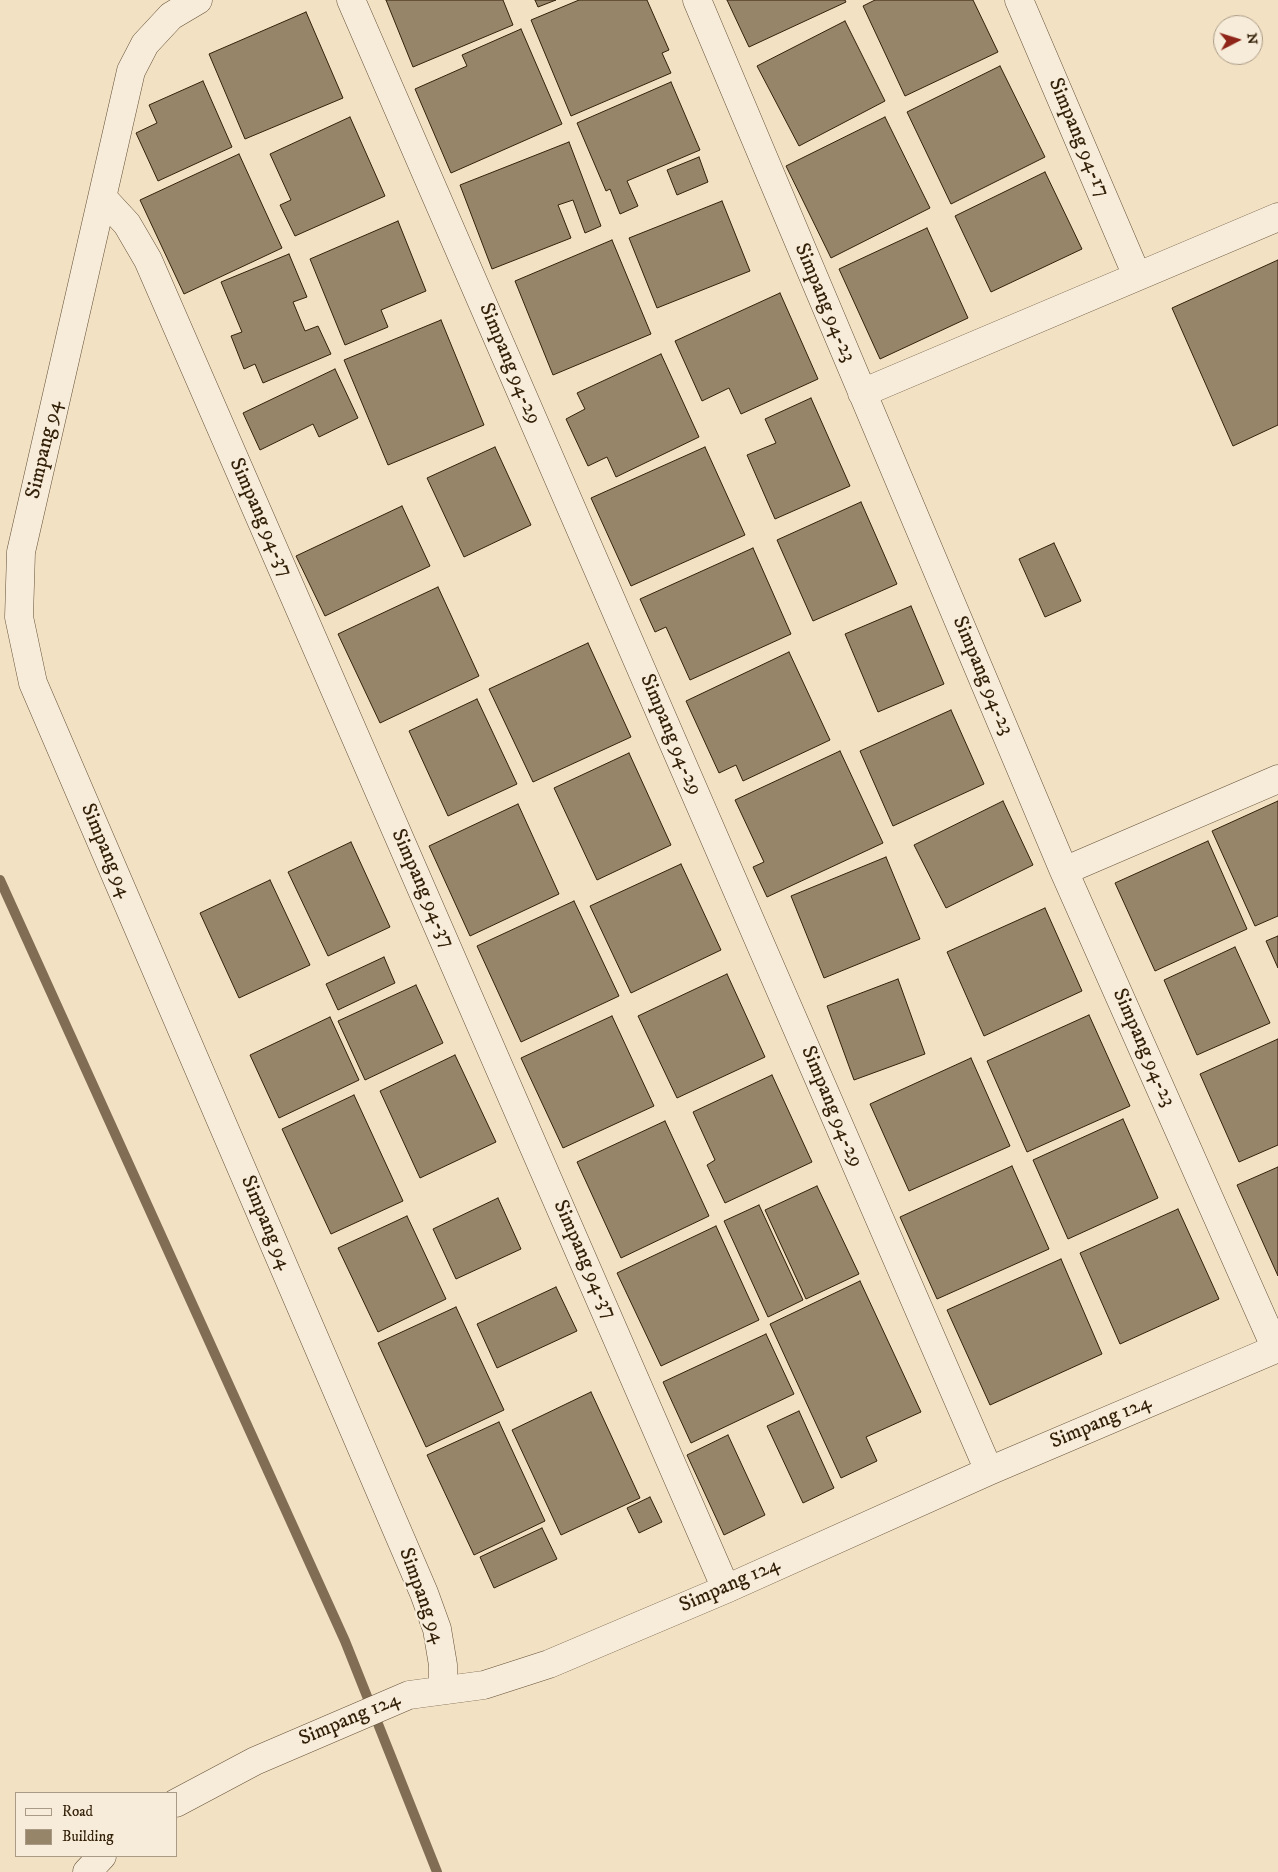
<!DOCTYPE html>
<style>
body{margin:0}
#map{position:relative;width:1278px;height:1872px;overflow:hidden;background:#f3e1c4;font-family:"IM FELL DW Pica",serif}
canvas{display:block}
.legend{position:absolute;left:15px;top:1792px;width:162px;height:65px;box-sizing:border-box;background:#f7ecd9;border:1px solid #a99b86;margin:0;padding:6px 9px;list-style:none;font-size:15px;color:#342109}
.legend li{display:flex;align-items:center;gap:10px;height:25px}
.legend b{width:25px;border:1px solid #a99b86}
.north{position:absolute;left:1213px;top:15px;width:50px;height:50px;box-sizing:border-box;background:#f7ecd9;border:1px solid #a99b86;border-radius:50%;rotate:85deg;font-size:14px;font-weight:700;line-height:20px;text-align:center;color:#342109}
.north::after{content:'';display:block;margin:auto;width:18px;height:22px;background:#8f2418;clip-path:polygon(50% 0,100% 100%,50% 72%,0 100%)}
</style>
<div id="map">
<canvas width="1278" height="1872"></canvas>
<ul class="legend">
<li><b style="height:6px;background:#f7ecd9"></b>Road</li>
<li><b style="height:14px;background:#97856a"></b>Building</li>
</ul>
<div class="north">N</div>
</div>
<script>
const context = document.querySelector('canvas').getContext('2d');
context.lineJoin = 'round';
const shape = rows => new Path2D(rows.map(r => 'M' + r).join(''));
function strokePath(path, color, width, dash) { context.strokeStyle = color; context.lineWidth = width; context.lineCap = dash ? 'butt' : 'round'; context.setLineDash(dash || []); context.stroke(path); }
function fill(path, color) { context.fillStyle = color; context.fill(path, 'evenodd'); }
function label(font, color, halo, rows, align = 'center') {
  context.font = font + ' "IM FELL DW Pica",serif'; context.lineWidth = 4.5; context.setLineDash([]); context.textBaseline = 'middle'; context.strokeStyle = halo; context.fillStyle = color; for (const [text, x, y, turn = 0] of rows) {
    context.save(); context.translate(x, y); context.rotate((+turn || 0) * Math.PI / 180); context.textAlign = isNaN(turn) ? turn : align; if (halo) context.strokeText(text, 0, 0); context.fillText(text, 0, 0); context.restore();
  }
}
strokePath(shape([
 [0,880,345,1641,437,1872]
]), '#806d53', 10);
const building = shape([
 [386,0,503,0,513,25,413,67,386,0],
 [535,0,556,0,538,7,535,0],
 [579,0,647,0,669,50,662,53,671,73,571,116,531,20,579,0],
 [727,0,845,0,846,2,749,47,727,0],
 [875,0,973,0,998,52,905,96,863,6,875,0],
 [306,12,343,98,245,139,209,54,306,12],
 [845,21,885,101,799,146,757,66,845,21],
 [521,29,562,124,451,173,415,89,467,66,462,55,521,29],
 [1000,66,1045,157,951,204,907,112,1000,66],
 [203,81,232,147,158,181,136,133,157,123,149,105,203,81],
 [671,82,700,150,627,181,638,206,620,214,610,189,606,191,577,123,671,82],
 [350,117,385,196,295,236,280,205,291,200,270,154,350,117],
 [885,117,930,208,831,258,786,166,885,117],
 [569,142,601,226,585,233,573,200,558,205,571,238,492,269,460,185,569,142],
 [239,154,282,248,184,294,140,200,239,154],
 [699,157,708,182,677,195,667,170,699,157],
 [1045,172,1082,249,991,292,955,216,1045,172],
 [722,201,750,271,657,308,629,238,722,201],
 [398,221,426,291,381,310,388,327,345,345,310,259,398,221],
 [927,228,968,318,880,359,839,269,927,228],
 [612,240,651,334,553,375,515,281,612,240],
 [289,254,307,297,293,302,305,331,318,326,331,354,263,383,255,364,244,369,231,336,242,332,221,282,289,254],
 [1278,260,1278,425,1233,446,1172,308,1278,260],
 [780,293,818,379,741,414,729,388,702,401,675,341,780,293],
 [441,320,484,425,388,465,344,360,441,320],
 [661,354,699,437,616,477,607,457,588,466,566,419,585,409,577,393,661,354],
 [335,369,358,418,319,437,313,424,260,450,243,413,335,369],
 [811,398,850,486,775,519,747,455,776,443,765,419,811,398],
 [495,447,531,525,464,557,427,478,495,447],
 [705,447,745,535,631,586,591,498,705,447],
 [861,502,897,584,813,621,777,540,861,502],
 [402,506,430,566,325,616,296,556,402,506],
 [1054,543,1081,601,1045,617,1019,559,1054,543],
 [753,548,791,634,690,680,666,627,655,632,640,599,753,548],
 [438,587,479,676,380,723,338,634,438,587],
 [911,606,944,684,878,712,845,634,911,606],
 [588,643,631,737,533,782,489,689,588,643],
 [789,652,830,740,743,781,736,765,719,773,686,701,789,652],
 [477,699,517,784,448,816,409,731,477,699],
 [951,710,984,784,893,826,860,751,951,710],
 [840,751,883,843,767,897,753,867,764,862,735,800,840,751],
 [629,753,671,845,597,880,554,788,629,753],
 [1003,801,1033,865,946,908,914,845,1003,801],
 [1278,801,1278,916,1255,926,1212,831,1278,801],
 [518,804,559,894,470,936,429,846,518,804],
 [1208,841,1247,929,1155,971,1115,883,1208,841],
 [351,842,390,927,328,956,288,872,351,842],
 [886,857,920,939,824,978,791,896,886,857],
 [681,864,721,950,631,993,590,906,681,864],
 [270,880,310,965,239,998,200,913,270,880],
 [574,901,619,996,521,1042,477,946,574,901],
 [1045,908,1082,991,984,1036,947,952,1045,908],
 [1278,936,1278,968,1266,941,1278,936],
 [1235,947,1270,1023,1197,1055,1164,980,1235,947],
 [384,957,395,983,338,1010,326,984,384,957],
 [727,974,765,1057,677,1098,638,1016,727,974],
 [898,979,925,1054,854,1080,827,1006,898,979],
 [416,985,443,1043,365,1080,338,1021,416,985],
 [1089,1015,1130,1106,1027,1152,987,1061,1089,1015],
 [612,1016,654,1106,563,1148,521,1058,612,1016],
 [330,1017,359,1080,279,1118,250,1055,330,1017],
 [1278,1039,1278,1145,1239,1162,1200,1074,1278,1039],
 [455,1055,496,1142,420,1178,380,1091,455,1055],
 [971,1058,1010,1146,909,1191,870,1104,971,1058],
 [772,1075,812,1162,725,1203,707,1165,715,1160,693,1112,772,1075],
 [354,1095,403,1201,331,1234,282,1129,354,1095],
 [1123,1119,1158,1198,1068,1239,1033,1160,1123,1119],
 [665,1121,709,1216,621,1258,577,1162,665,1121],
 [1012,1166,1049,1249,937,1299,900,1217,1012,1166],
 [1278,1167,1278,1276,1237,1185,1278,1167],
 [817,1186,859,1274,806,1299,765,1210,817,1186],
 [498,1198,521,1249,456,1279,433,1229,498,1198],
 [759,1205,803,1300,768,1317,724,1221,759,1205],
 [1178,1209,1219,1299,1120,1344,1080,1253,1178,1209],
 [407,1216,446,1299,378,1332,338,1248,407,1216],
 [716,1226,759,1320,661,1366,617,1273,716,1226],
 [1061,1259,1102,1354,990,1405,947,1310,1061,1259],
 [860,1281,921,1412,866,1437,877,1461,841,1478,770,1324,860,1281],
 [556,1287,577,1331,497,1368,477,1324,556,1287],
 [456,1307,504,1410,426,1447,378,1343,456,1307],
 [766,1334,794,1394,691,1443,663,1382,766,1334],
 [591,1392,640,1498,561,1535,512,1430,591,1392],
 [799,1411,834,1488,803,1503,767,1426,799,1411],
 [499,1422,545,1521,474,1555,427,1455,499,1422],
 [728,1435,765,1515,724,1535,687,1455,728,1435],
 [650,1497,662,1522,639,1533,627,1508,650,1497],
 [542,1528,557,1559,494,1588,480,1557,542,1528]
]);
fill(building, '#97856a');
strokePath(building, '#342109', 1);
const street = shape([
 [198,0,171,16,145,44,131,71,21,552,19,617,33,683,424,1593,437,1629,443,1665,443,1690],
 [351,0,989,1471],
 [697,0,1064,871,1276,1349],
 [1019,0,1137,276],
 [103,198,127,224,148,260,726,1589],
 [862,393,1278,217],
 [1064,871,1278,779],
 [176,1803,255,1761,409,1695,484,1685,549,1664,726,1589,989,1471,1278,1348],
 [87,1872,102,1856]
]);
strokePath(street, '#645138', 29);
strokePath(street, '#f7ecd9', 28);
label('21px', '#342109', '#f7ecd9', [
 ["Simpang 94-17",1078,138,67],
 ["Simpang 94-23",824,303,67],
 ["Simpang 94-29",509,364,67],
 ["Simpang 94",45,450,-77],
 ["Simpang 94-37",260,518,66],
 ["Simpang 94-23",982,676,67],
 ["Simpang 94-29",670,735,67],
 ["Simpang 94",105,851,67],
 ["Simpang 94-37",422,889,66],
 ["Simpang 94-23",1143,1048,66],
 ["Simpang 94-29",831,1107,67],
 ["Simpang 94",265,1223,67],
 ["Simpang 94-37",584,1260,66],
 ["Simpang 124",1101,1423,-23],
 ["Simpang 124",730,1586,-24],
 ["Simpang 94",421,1596,70],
 ["Simpang 124",350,1720,-23]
]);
</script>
